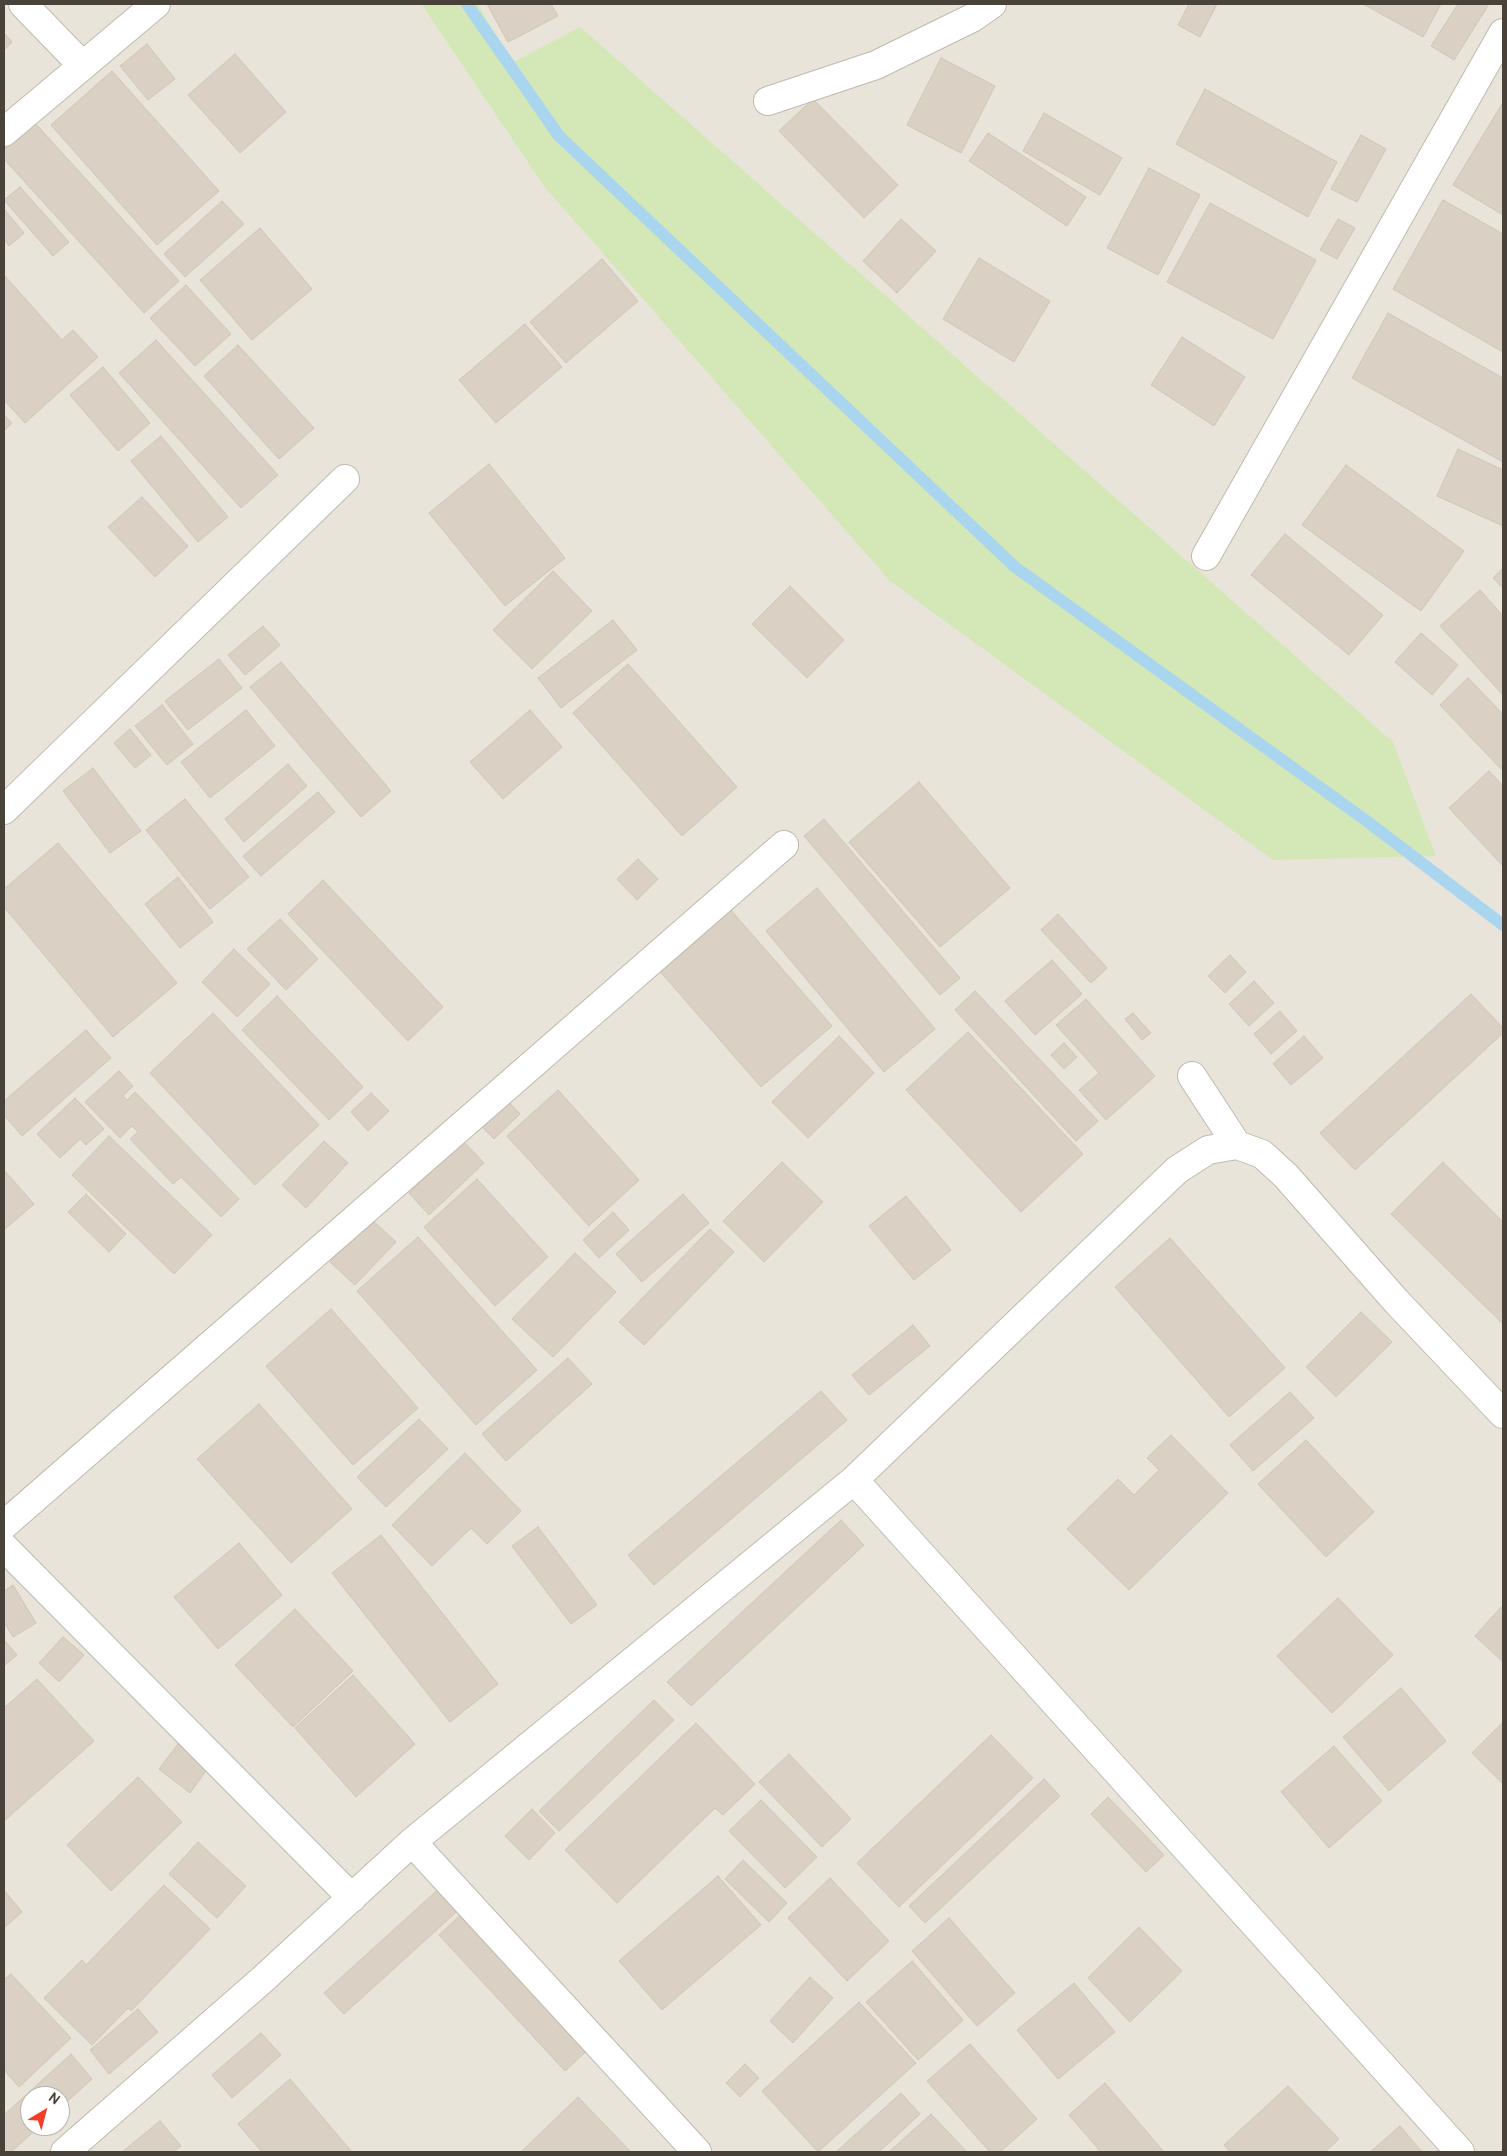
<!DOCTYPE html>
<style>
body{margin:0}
#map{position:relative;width:1507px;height:2156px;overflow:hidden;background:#f5f2eb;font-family:Overpass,sans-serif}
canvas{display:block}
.frame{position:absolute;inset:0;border:5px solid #494239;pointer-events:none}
.north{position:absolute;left:20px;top:2086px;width:50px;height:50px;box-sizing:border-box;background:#fff;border:1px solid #b6b3b0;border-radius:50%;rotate:37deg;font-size:14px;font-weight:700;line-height:20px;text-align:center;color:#494239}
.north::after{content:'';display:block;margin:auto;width:18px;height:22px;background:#f43d24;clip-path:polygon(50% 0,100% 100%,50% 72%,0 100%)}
</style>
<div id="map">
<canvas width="1507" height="2156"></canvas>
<div class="frame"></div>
<div class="north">N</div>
</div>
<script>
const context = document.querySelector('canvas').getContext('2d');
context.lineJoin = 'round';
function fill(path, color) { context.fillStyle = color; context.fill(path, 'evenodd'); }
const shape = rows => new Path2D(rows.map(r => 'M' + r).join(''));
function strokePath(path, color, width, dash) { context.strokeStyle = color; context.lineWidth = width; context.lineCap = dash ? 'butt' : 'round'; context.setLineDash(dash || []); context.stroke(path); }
fill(shape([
 [4,4,421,4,543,185,512,63,478,4,1503,4,1503,2152,4,2152],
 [30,2096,60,2096,60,2126,30,2126]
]), '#e9e4da');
fill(shape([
 [421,4,478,4,512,63,580,27,1393,742,1436,856,1273,860,890,581,543,185]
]), '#d3e8b6');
strokePath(shape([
 [467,4,559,136,1015,567,1368,822,1503,925]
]), '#aad5ef', 12);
const building = shape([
 [487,4,551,4,558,16,508,42,487,4],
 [1189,4,1217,4,1200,37,1178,25,1189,4],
 [1363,4,1441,4,1423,37,1363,4],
 [1458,4,1489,4,1454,60,1431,46,1458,4],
 [4,33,12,42,4,50,4,33],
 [147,44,175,79,148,100,120,66,147,44],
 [235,54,286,112,240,153,188,95,235,54],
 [941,58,995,86,961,153,907,125,941,58],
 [112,71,219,191,157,245,51,125,112,71],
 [1205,89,1337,162,1308,217,1176,144,1205,89],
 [813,99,898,185,864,218,779,131,813,99],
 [1502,104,1503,105,1503,215,1453,185,1502,104],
 [1044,113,1122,158,1100,195,1023,151,1044,113],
 [34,122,179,281,144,313,4,159,4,149,34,122],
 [988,133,1086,197,1067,226,969,161,988,133],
 [1361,135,1386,149,1357,202,1331,189,1361,135],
 [1149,168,1200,195,1158,275,1107,248,1149,168],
 [20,187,69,242,53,256,4,200,20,187],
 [1443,200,1503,234,1503,352,1393,289,1443,200],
 [222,201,244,224,185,277,164,254,222,201],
 [1210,203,1316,260,1273,339,1167,282,1210,203],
 [4,209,24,233,9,246,4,239,4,209],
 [901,219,936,251,897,293,863,261,901,219],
 [1338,219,1355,228,1337,259,1320,250,1338,219],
 [260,228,312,289,252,340,200,280,260,228],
 [979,258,1050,301,1014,362,943,319,979,258],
 [602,259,638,301,566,363,530,322,602,259],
 [4,275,62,340,73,330,98,357,25,423,4,400,4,275],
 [186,285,231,334,195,366,150,318,186,285],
 [1388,313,1503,378,1503,462,1352,378,1388,313],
 [525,324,562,367,496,423,459,380,525,324],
 [1182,337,1245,377,1214,426,1151,385,1182,337],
 [156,340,278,475,241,508,119,373,156,340],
 [238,345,314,428,279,459,204,376,238,345],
 [103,367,150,423,118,451,70,395,103,367],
 [4,415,12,423,4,431,4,415],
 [161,436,228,517,198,542,131,461,161,436],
 [1458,449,1503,470,1503,526,1437,496,1458,449],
 [489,464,565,558,505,606,429,513,489,464],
 [1346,465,1464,551,1421,611,1302,525,1346,465],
 [142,497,188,546,155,577,108,527,142,497],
 [1285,534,1383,615,1349,655,1251,575,1285,534],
 [1503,568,1503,588,1493,578,1503,568],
 [553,571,592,611,532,669,493,630,553,571],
 [790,586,844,640,807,678,752,624,790,586],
 [1480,590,1503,616,1503,695,1440,626,1480,590],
 [613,620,637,650,561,708,538,678,613,620],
 [263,626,280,645,245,675,228,655,263,626],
 [1421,633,1458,665,1432,695,1395,662,1421,633],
 [219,659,242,688,188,730,165,701,219,659],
 [281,662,391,791,361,817,250,687,281,662],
 [628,664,737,787,682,836,573,713,628,664],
 [1468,678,1503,714,1503,771,1440,705,1468,678],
 [162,705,193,744,167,765,135,726,162,705],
 [246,710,275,746,210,798,181,762,246,710],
 [530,710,562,747,503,799,470,762,530,710],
 [130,729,151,755,135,768,114,743,130,729],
 [288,764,307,786,244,842,225,819,288,764],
 [93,768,141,831,110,853,63,791,93,768],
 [1489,771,1503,786,1503,866,1449,808,1489,771],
 [919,782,1010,888,940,947,849,842,919,782],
 [318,792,335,812,261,876,243,856,318,792],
 [185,799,249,877,210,909,146,830,185,799],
 [824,819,960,978,940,995,804,836,824,819],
 [58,843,177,983,113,1037,4,907,4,889,58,843],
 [638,859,658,879,637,900,617,879,638,859],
 [178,877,213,922,180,948,145,904,178,877],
 [323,880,443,1007,408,1041,288,914,323,880],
 [817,888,935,1029,884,1072,766,931,817,888],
 [729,908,832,1026,761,1087,658,969,729,908],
 [1058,914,1107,968,1091,983,1041,930,1058,914],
 [280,919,318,959,286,990,247,949,280,919],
 [234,949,270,984,237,1017,202,982,234,949],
 [1230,955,1246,972,1225,993,1208,976,1230,955],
 [1052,960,1082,994,1035,1035,1005,1001,1052,960],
 [1254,981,1274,1003,1249,1026,1229,1004,1254,981],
 [975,991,1098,1121,1076,1141,955,1010,975,991],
 [1471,994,1503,1028,1503,1033,1355,1170,1320,1133,1471,994],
 [277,996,363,1087,329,1120,242,1030,277,996],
 [1086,999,1155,1076,1106,1120,1079,1090,1099,1073,1056,1025,1086,999],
 [1280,1011,1297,1031,1271,1054,1254,1034,1280,1011],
 [213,1013,319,1125,255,1185,150,1073,213,1013],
 [1133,1013,1151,1033,1142,1040,1125,1019,1133,1013],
 [86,1030,111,1058,22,1136,4,1115,4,1101,86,1030],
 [968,1032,1083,1154,1021,1212,906,1090,968,1032],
 [839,1036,874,1073,808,1138,772,1102,839,1036],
 [1304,1036,1323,1058,1291,1085,1273,1064,1304,1036],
 [1064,1043,1077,1057,1064,1069,1051,1055,1064,1043],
 [119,1071,133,1086,123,1096,127,1100,135,1092,239,1199,221,1217,181,1177,173,1184,130,1139,138,1132,132,1126,120,1138,85,1102,119,1071],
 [558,1090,639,1180,589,1226,507,1136,558,1090],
 [371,1093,389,1111,368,1131,351,1112,371,1093],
 [504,1097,520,1114,494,1139,477,1122,504,1097],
 [75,1098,104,1129,86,1145,80,1139,60,1158,37,1134,75,1098],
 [109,1136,212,1235,174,1274,72,1175,109,1136],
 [324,1141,348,1163,306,1208,282,1185,324,1141],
 [463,1141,484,1163,429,1215,409,1193,463,1141],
 [782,1162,823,1202,764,1262,723,1221,782,1162],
 [1443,1162,1503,1222,1503,1324,1391,1214,1443,1162],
 [4,1170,34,1204,4,1230,4,1170],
 [477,1179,548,1257,495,1306,424,1227,477,1179],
 [86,1194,126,1234,109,1252,68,1212,86,1194],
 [683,1194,709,1223,642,1282,616,1254,683,1194],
 [906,1196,951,1250,914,1280,869,1226,906,1196],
 [613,1212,629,1230,599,1258,583,1240,613,1212],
 [370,1218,396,1242,355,1285,330,1262,370,1218],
 [710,1229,734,1252,644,1345,619,1322,710,1229],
 [418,1237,537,1370,476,1425,357,1291,418,1237],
 [1170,1238,1285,1368,1229,1417,1115,1287,1170,1238],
 [575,1253,616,1292,553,1357,512,1319,575,1253],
 [331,1309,418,1408,353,1465,266,1366,331,1309],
 [1361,1312,1392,1342,1336,1397,1306,1367,1361,1312],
 [913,1325,930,1346,869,1395,852,1375,913,1325],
 [568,1358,592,1384,506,1461,482,1434,568,1358],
 [821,1391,847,1420,654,1585,628,1555,821,1391],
 [1290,1392,1314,1418,1253,1471,1230,1445,1290,1392],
 [259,1404,352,1509,291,1563,197,1459,259,1404],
 [419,1419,448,1449,386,1507,357,1477,419,1419],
 [1171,1435,1228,1493,1129,1590,1067,1529,1118,1479,1134,1495,1159,1470,1147,1458,1171,1435],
 [1306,1440,1374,1512,1326,1557,1258,1484,1306,1440],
 [465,1453,521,1511,487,1544,471,1528,432,1566,392,1525,465,1453],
 [841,1520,864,1545,691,1706,667,1682,841,1520],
 [538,1527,597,1605,571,1624,512,1546,538,1527],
 [381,1535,498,1684,450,1722,332,1573,381,1535],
 [239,1543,282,1595,218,1649,174,1597,239,1543],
 [13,1585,36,1623,13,1637,4,1622,4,1591,13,1585],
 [1338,1598,1393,1655,1332,1713,1277,1656,1338,1598],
 [1503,1605,1503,1662,1475,1636,1503,1605],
 [295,1609,353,1671,293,1727,235,1665,295,1609],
 [63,1637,84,1655,59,1682,39,1663,63,1637],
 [4,1640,17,1655,4,1666,4,1640],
 [353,1675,415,1744,356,1797,295,1728,353,1675],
 [37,1679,94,1741,4,1821,4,1708,37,1679],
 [1401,1688,1446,1741,1389,1791,1343,1737,1401,1688],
 [654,1700,674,1720,559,1831,539,1811,654,1700],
 [1503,1722,1503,1784,1472,1753,1503,1722],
 [696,1723,755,1784,723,1815,715,1808,617,1903,565,1850,696,1723],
 [991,1735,1033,1778,899,1907,857,1863,991,1735],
 [178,1744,208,1768,190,1793,159,1769,178,1744],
 [1334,1746,1382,1801,1329,1848,1281,1792,1334,1746],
 [789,1754,851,1819,822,1847,759,1782,789,1754],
 [138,1777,182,1822,111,1891,67,1845,138,1777],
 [1044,1779,1060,1796,925,1923,909,1906,1044,1779],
 [1108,1797,1164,1855,1146,1872,1091,1814,1108,1797],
 [761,1800,817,1857,785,1888,729,1831,761,1800],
 [532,1809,555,1833,529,1860,505,1836,532,1809],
 [198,1842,246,1886,217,1918,169,1874,198,1842],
 [743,1860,787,1903,769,1922,725,1879,743,1860],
 [718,1876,761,1925,662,2010,619,1961,718,1876],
 [830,1878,889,1941,847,1981,788,1918,830,1878],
 [164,1885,210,1929,131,2011,128,2008,92,2045,44,1998,82,1960,86,1965,164,1885],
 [443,1885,463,1906,344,2014,324,1993,443,1885],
 [4,1890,22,1912,4,1928,4,1890],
 [464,1912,590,2048,565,2071,439,1935,464,1912],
 [949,1918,1015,1993,977,2026,912,1951,949,1918],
 [1139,1927,1182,1971,1130,2022,1088,1978,1139,1927],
 [912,1961,963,2020,918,2060,866,2002,912,1961],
 [11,1974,71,2038,19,2087,4,2070,4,1980,11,1974],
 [810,1977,833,1998,793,2043,770,2021,810,1977],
 [1074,1983,1115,2032,1058,2079,1017,2030,1074,1983],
 [859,2002,916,2063,818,2152,762,2091,859,2002],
 [138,2009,158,2032,109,2074,90,2050,138,2009],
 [261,2033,281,2055,232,2098,212,2075,261,2033],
 [970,2044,1037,2119,1000,2152,990,2152,927,2081,970,2044],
 [71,2054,92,2079,60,2108,60,2096,30,2096,30,2126,40,2126,11,2152,4,2152,4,2115,71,2054],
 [745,2064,759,2078,740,2097,726,2083,745,2064],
 [290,2079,352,2152,262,2152,238,2124,290,2079],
 [1105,2083,1164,2152,1101,2152,1069,2115,1105,2083],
 [1288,2086,1339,2139,1325,2152,1230,2152,1224,2145,1288,2086],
 [901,2093,920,2114,879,2152,836,2152,901,2093],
 [578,2097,631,2152,521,2152,578,2097],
 [931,2114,967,2152,889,2152,931,2114],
 [160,2121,181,2146,173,2152,122,2152,160,2121],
 [1400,2126,1422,2152,1370,2152,1400,2126]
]);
fill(building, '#dad0c4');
strokePath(building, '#d1c5b4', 1);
const street = shape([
 [23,4,83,66],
 [768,101,876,65,972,18,992,4],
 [4,132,156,4],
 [1206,556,1503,33],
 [4,810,345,479],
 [1192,1076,1237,1145,1262,1154,1286,1176,1396,1301,1503,1414],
 [854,1480,1460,2152],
 [4,1525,784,845],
 [4,1547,352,1898],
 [412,1842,697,2152],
 [65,2152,262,1980,412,1842,854,1480,1177,1170,1208,1150,1237,1145]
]);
strokePath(street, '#c1b9ae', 30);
strokePath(street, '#fff', 28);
</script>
